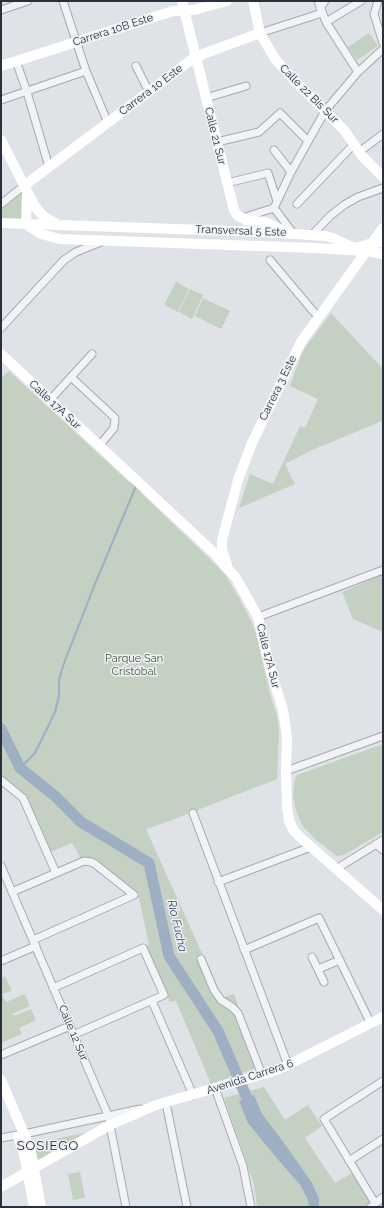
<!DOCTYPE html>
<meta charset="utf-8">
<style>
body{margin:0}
#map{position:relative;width:384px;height:1208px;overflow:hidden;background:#dfe2e7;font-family:Raleway,sans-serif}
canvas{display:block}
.frame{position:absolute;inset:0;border:2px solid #2a2f3c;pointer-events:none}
</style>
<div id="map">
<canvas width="384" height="1208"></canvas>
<div class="frame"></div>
</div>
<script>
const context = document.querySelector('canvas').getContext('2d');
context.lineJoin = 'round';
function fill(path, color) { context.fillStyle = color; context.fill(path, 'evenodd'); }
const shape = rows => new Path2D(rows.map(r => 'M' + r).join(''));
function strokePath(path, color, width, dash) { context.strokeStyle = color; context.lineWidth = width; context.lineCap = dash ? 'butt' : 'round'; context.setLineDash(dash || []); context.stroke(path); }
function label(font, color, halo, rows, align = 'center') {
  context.font = font + ' Raleway,sans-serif'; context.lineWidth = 3; context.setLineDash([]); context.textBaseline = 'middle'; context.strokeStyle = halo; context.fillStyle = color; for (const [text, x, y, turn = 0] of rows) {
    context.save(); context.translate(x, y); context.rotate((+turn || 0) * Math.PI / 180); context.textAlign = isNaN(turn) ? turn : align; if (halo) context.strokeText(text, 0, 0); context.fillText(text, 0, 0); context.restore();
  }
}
fill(shape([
 [369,33,378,46,357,60,348,47],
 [24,191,22,220,1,219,1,210],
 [176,282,189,289,178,312,164,305],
 [190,289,203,295,192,319,179,312],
 [203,298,230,311,221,329,195,316],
 [331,313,383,369,383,423,382,421,312,450,285,464,295,484,239,508,250,474,273,484,300,426,305,428,318,399,290,386,302,352],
 [9,371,130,483,133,482,139,487,142,494,214,563,226,576,239,598,251,621,256,634,271,698,277,715,279,731,277,779,167,822,146,829,222,998,234,994,259,1067,211,1084,176,1001,170,1002,145,947,149,945,139,898,88,857,81,859,72,843,51,852,26,795,1,778,1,378],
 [383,574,383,632,353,619,342,592],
 [383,744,383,832,344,855,337,856,315,839,302,825,296,810,293,796,295,779,297,775],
 [5,976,12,991,2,994,6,1002,25,994,30,1006,12,1014,13,1016,31,1009,36,1020,19,1028,22,1034,1,1043,1,978],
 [264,1087,285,1120,308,1105,322,1126,305,1138,335,1183,352,1173,374,1207,257,1207,254,1185,247,1163,224,1098],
 [85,1133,38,1160,34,1143],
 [80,1172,85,1198,73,1200,68,1174]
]), '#c4d0c2');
fill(shape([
 [254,1095,262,1114,284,1143,312,1183,319,1199,319,1207,309,1207,308,1200,301,1186,275,1156,248,1123,239,1101]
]), '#9eaec3');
strokePath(shape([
 [20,768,35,753,55,712,59,696,59,680,64,663,95,584,136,486]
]), '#9eaec3', 2);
strokePath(shape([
 [1,729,20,768,55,796,81,822,149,863,169,956,218,1031,253,1112]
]), '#9eaec3', 11);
const street = shape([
 [63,1,86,71,108,123],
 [318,1,326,22,358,72],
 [378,1,374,14,383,43],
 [320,8,325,1],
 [1,10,28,1],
 [326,22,361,1],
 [260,33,322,13],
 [16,61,27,92,49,167],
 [136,66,149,92],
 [206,98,246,86],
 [1,100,86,71],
 [217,142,259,132,280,113,308,141],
 [274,150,291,172],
 [359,152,383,134],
 [227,183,268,173,277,201],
 [1,204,25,185],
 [297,204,354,144],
 [274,208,293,233],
 [242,218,274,208,291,172,325,111,358,72,383,49],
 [312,235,330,216,344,205,358,197,383,188],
 [270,260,318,317],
 [1,328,64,260,76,252,101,242],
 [71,377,115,418,114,428,99,446],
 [50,400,92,354],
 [258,617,383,570],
 [286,771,383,736],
 [1,780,23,798,56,873],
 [193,813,288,1065],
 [376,844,383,850],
 [1,866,108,1115,126,1207],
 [336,869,383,840],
 [218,882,311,847],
 [12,892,84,861,91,862,95,864,134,895,33,940],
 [244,950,319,918,371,1024],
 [312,957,324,982],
 [201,959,214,990,221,1000,232,1007,238,1013,262,1075],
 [1,961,36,946],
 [318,969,340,960],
 [53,988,143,948,164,995,73,1035],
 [152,1001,193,1095],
 [1,1055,70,1026],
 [215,1088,243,1166,251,1207],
 [166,1103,187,1207],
 [24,1134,140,1109],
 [1,1138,17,1135],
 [349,1161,383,1139],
 [375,1203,324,1119,383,1081],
 [371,1207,383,1197]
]);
strokePath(street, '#a5a9b0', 9);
strokePath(street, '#f2f3f6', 7);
strokePath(shape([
 [182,1,234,210,238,216,246,220,265,222,287,232],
 [253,1,260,33,275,59,295,81,344,130,362,156,383,177],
 [1,66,173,11,194,10,227,1],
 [1,140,34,205,43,216,57,224],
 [25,185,195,57,260,33],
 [1,223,262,232,326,236,333,238,350,246,357,248,372,243,383,242],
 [26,224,41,234,60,239,315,248,366,251,383,254],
 [26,224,27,192],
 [1,354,213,552,236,578,258,617,270,668,283,710,287,737,286,771,287,808,289,821,294,831,301,838,383,910],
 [227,565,222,549,222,540,238,480,252,443,301,342,383,228],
 [1,1080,30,1148,41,1207],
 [18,1137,24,1154,34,1207],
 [1,1187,110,1125,156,1105,274,1071,288,1065,383,1017]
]), '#fff', 10);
label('11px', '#2a2f3c', '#eff1f5', [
 ["Carrera 10B Este",113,30,-18],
 ["Carrera 10 Este",151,90,-37],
 ["Calle 22 Bis Sur",309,94,45],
 ["Calle 21 Sur",215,136,76],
 ["Transversal 5 Este",241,231,2],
 ["Carrera 3 Este",278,388,-64],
 ["Calle 17A Sur",55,405,43],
 ["Calle 17A Sur",268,656,76],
 ["Calle 12 Sur",73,1033,67],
 ["Avenida Carrera 6",250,1077,-18]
]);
label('11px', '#3d5639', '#eff1f5', [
 ["Parque San",134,659],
 ["Cristóbal",134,672]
]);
label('italic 12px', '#394c6b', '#eff1f5', [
 ["Río Fucha",177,926,77]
]);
context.letterSpacing = '1px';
label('13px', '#1c212d', '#eff1f5', [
 ["SOSIEGO",48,1146]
]);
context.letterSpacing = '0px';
</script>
